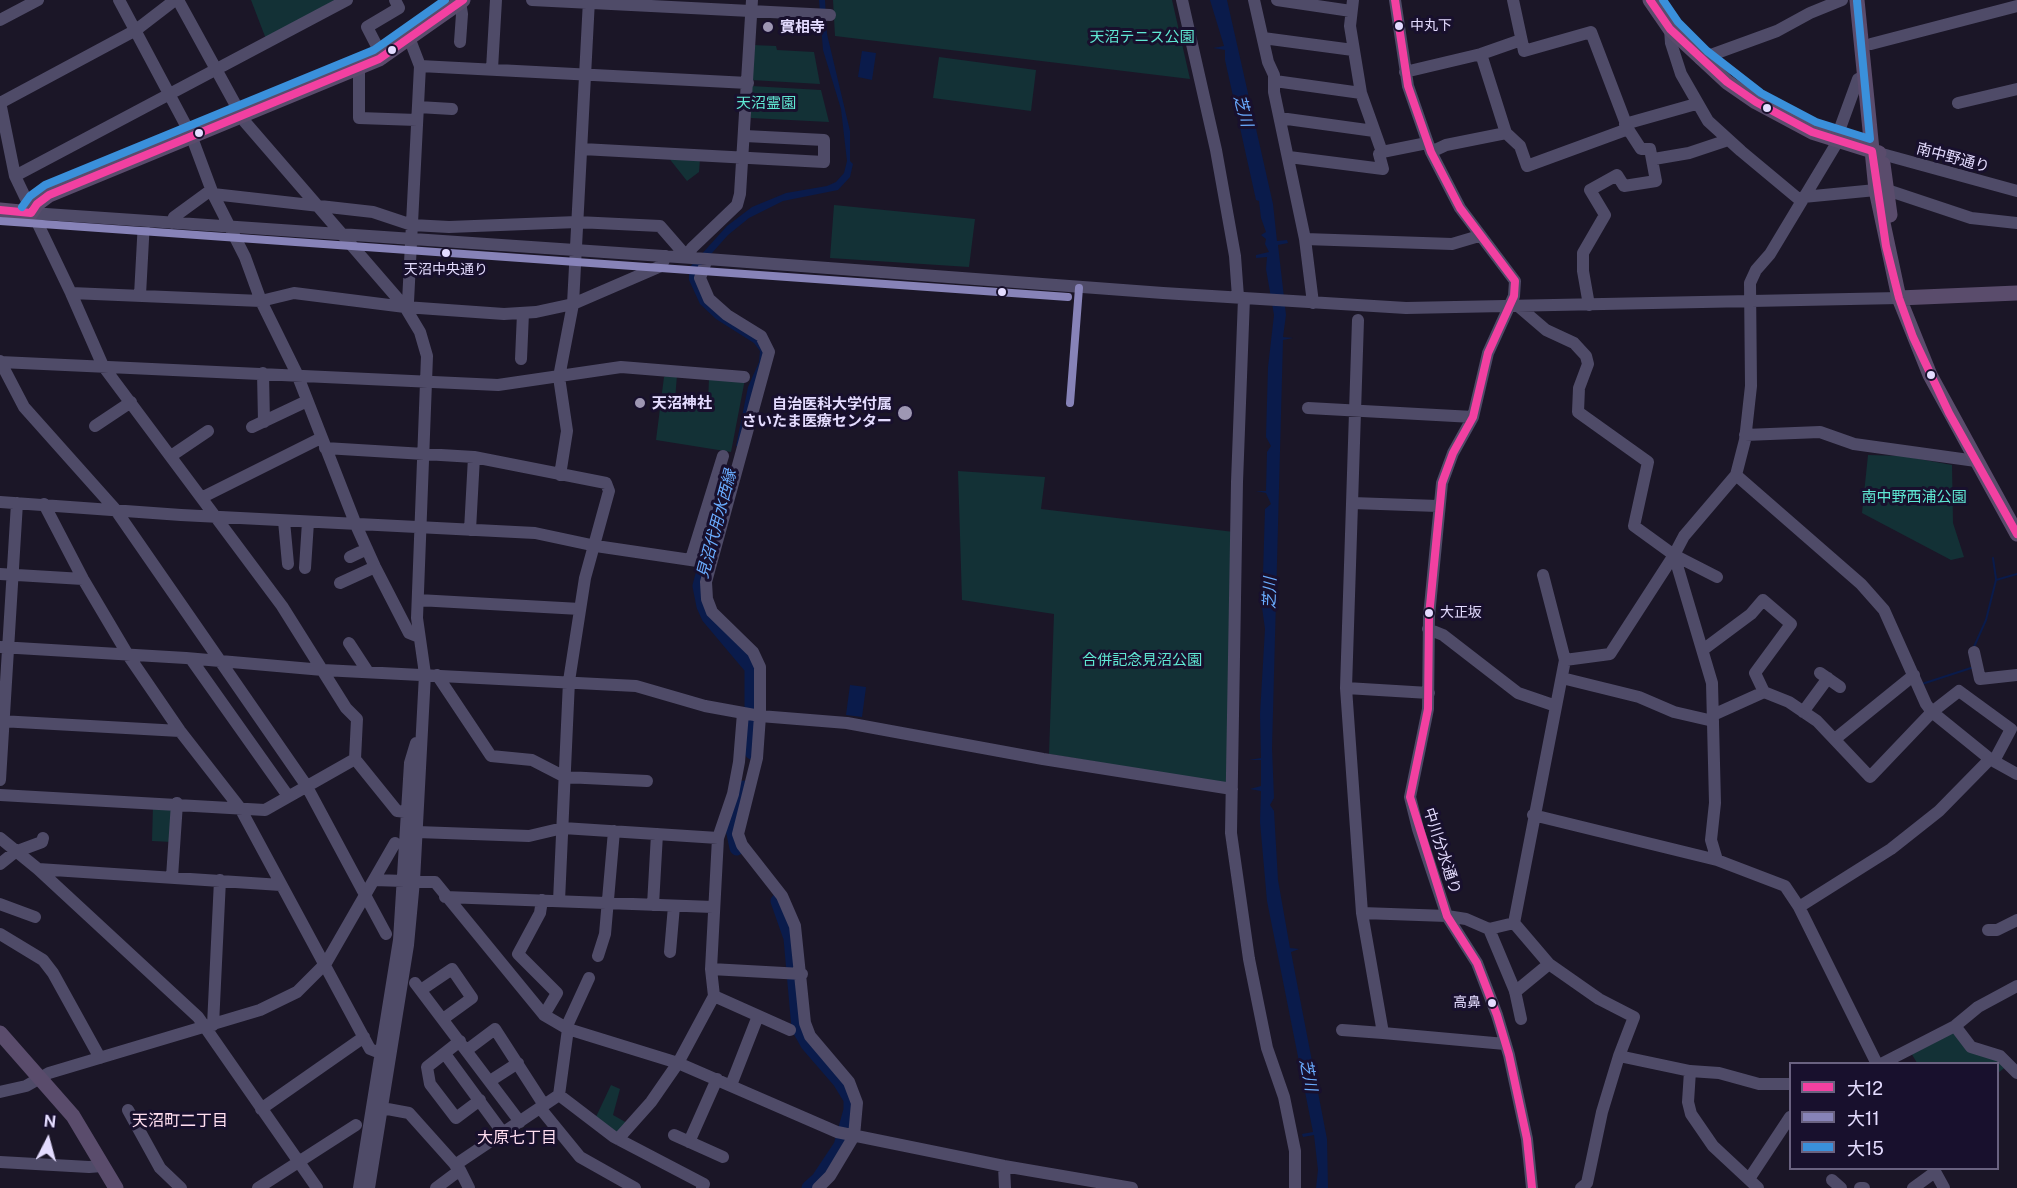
<!DOCTYPE html>
<meta charset="utf-8">
<style>
body{margin:0}
#map{position:relative;width:2017px;height:1188px;overflow:hidden;background:#1b1627;font-family:"Public Sans","Noto Sans JP",sans-serif}
canvas{display:block}
.legend{position:absolute;left:1789px;top:1062px;width:210px;height:108px;box-sizing:border-box;background:#18102d;border:2px solid #6a6281;margin:0;padding:8px 10px;list-style:none;font-size:18px;color:#e4dcff}
.legend li{display:flex;align-items:center;gap:12px;height:30px}
.legend b{width:30px;border:2px solid #6a6281}
.north{position:absolute;left:18px;top:1110px;width:60px;height:60px;-webkit-text-stroke:4px #18102d;paint-order:stroke;rotate:6deg;font-size:16px;font-weight:700;line-height:24px;text-align:center;color:#e4dcff}
.north::after{content:'';display:block;margin:auto;width:21px;height:27px;background:#e4dcff;clip-path:polygon(50% 0,100% 100%,50% 72%,0 100%)}
</style>
<div id="map">
<canvas width="2017" height="1188"></canvas>
<ul class="legend">
<li><b style="height:8px;background:#f240a1"></b>大12</li>
<li><b style="height:8px;background:#8783b8"></b>大11</li>
<li><b style="height:8px;background:#3a90db"></b>大15</li>
</ul>
<div class="north">N</div>
</div>
<script>
const context = document.querySelector('canvas').getContext('2d');
context.lineJoin = 'round';
function fill(path, color) { context.fillStyle = color; context.fill(path, 'evenodd'); }
const shape = rows => new Path2D(rows.map(r => 'M' + r).join(''));
function strokePath(path, color, width, dash) { context.strokeStyle = color; context.lineWidth = width; context.lineCap = dash ? 'butt' : 'round'; context.setLineDash(dash || []); context.stroke(path); }
function label(font, color, halo, rows, align = 'center') {
  context.font = font + ' "Public Sans","Noto Sans JP",sans-serif'; context.lineWidth = 6; context.setLineDash([]); context.textBaseline = 'middle'; context.strokeStyle = halo; context.fillStyle = color; for (const [text, x, y, turn = 0] of rows) {
    context.save(); context.translate(x, y); context.rotate((+turn || 0) * Math.PI / 180); context.textAlign = isNaN(turn) ? turn : align; if (halo) context.strokeText(text, 0, 0); context.fillText(text, 0, 0); context.restore();
  }
}
fill(shape([
 [251,0,335,0,266,39],
 [833,0,1172,0,1190,79,835,36],
 [752,45,776,46,777,50,814,52,820,84,751,80],
 [939,57,1036,70,1031,111,933,98],
 [751,86,821,90,829,122,751,118],
 [668,157,700,159,699,172,687,181],
 [834,205,975,219,969,267,830,258],
 [669,374,677,375,675,400,708,403,709,378,745,379,731,452,656,440,664,377],
 [1868,455,1903,456,1952,465,1953,523,1964,557,1951,560,1862,513],
 [958,471,1045,477,1041,509,1234,532,1228,784,1049,754,1054,614,962,600],
 [153,805,175,807,172,842,152,841],
 [1954,1029,2008,1065,1998,1073,1998,1064,1917,1063,1910,1051],
 [611,1085,620,1089,613,1115,627,1123,616,1135,595,1119]
]), '#133136');
fill(shape([
 [819,0,825,0,827,34,850,131,850,161,853,164,850,177,838,190,783,201,749,218,728,235,696,271,696,281,757,338,765,351,742,448,736,446,748,387,759,362,760,351,754,343,716,319,700,304,689,280,689,268,727,226,752,207,786,193,827,186,836,182,844,173,847,161,841,109,823,50],
 [1210,0,1227,0,1273,204,1277,241,1287,240,1288,243,1278,245,1286,315,1283,337,1293,338,1283,340,1272,748,1274,798,1270,805,1274,811,1278,880,1290,948,1299,949,1291,952,1327,1139,1328,1188,1316,1188,1318,1170,1314,1135,1303,1137,1302,1134,1313,1132,1267,901,1260,822,1261,791,1250,789,1261,786,1261,760,1249,760,1261,758,1260,714,1265,629,1262,607,1265,509,1271,504,1266,493,1256,491,1266,491,1267,452,1271,446,1266,437,1268,367,1274,315,1266,269,1267,257,1256,258,1256,255,1269,252,1265,244,1266,239,1261,235,1266,232,1261,218,1259,201,1256,200,1225,60,1225,50,1213,48,1224,46],
 [862,51,876,53,872,80,858,77],
 [850,685,866,687,862,717,846,715]
]), '#0a1b4b');
strokePath(shape([
 [1993,558,1996,579],
 [1973,649,1986,620,1996,580,2017,574],
 [1922,684,1974,667]
]), '#0a1b4b', 2);
strokePath(shape([
 [722,503,700,586,704,606,709,617,752,668,752,752],
 [737,848,733,829,744,788],
 [778,901,791,938,799,1028,808,1044,840,1081,851,1099,851,1110,841,1146,819,1179,809,1188]
]), '#0a1b4b', 15);
strokePath(shape([
 [119,0,191,135,213,194,245,257,261,301,297,374,356,525,375,567,409,633,419,637],
 [178,0,245,122,405,307,420,332,427,356,417,618,425,674,414,881,408,945,369,1188],
 [532,0,830,15],
 [1182,0,1216,150,1235,256,1238,297],
 [1254,0,1268,62,1274,75,1274,92,1305,239,1313,303],
 [1277,0,1351,11],
 [1353,0,1350,26,1361,93,1382,152,1427,143],
 [1395,0,1408,86,1431,152,1460,208,1515,281,1514,296,1488,353,1473,417,1453,453,1442,483,1429,616,1428,709,1410,797,1418,829,1447,916,1477,963,1497,1015,1509,1055,1527,1139,1532,1188],
 [460,2,462,14,460,42],
 [0,20,38,0],
 [1670,29,1671,43,1681,74,1708,121,1741,151,1801,201],
 [1263,38,1353,50],
 [1871,44,2017,6],
 [1481,54,1506,133],
 [383,58,367,27,399,8,395,0],
 [1700,59,1777,31,1810,13,1842,0],
 [420,66,748,83],
 [359,68,359,118,417,120],
 [492,69,496,0],
 [1405,72,1481,54,1521,40],
 [1275,81,1361,93],
 [0,102,15,176,71,293,103,366,282,606,346,708,357,719,355,759,397,811,407,812],
 [0,103,136,30,175,0],
 [1958,103,2017,89],
 [418,107,452,109],
 [1280,118,1374,131],
 [1625,124,1696,104],
 [582,149,824,162,824,140,745,136],
 [1431,152,1446,145,1506,133,1520,146,1527,166,1628,129,1591,32,1524,51,1513,0],
 [1882,154,2017,191],
 [1289,157,1383,169,1379,154,1382,152],
 [1654,159,1689,153,1728,140],
 [15,176,347,0],
 [1887,190,1971,218,2017,223],
 [213,194,373,212,412,225,449,227,577,222,660,226,687,257],
 [1803,197,1876,190],
 [31,213,707,259,1163,293,1406,308,1899,298],
 [172,223,174,217,211,190],
 [1305,239,1452,244,1479,236],
 [687,257,692,248,737,205,740,194,752,0],
 [707,259,700,278,709,299,727,315,761,336,769,352,706,582,707,599,712,612,753,652,760,667,760,716,757,758,738,834,742,845,782,896,795,926,805,1023,810,1036,849,1082,857,1103,854,1136,830,1176,818,1188],
 [71,293,261,301,294,293,405,307,504,314,536,312,573,304,661,266,666,256],
 [140,295,144,221],
 [1244,298,1237,482,1231,833,1249,959,1267,1048,1284,1097,1295,1151,1295,1188],
 [1589,305,1583,271,1583,253,1605,215,1590,190,1617,175,1624,186,1656,181,1650,149,1641,149,1628,129],
 [1518,306,1546,330,1574,343,1586,356,1588,364,1579,388,1578,412,1648,462,1634,526,1674,555,1717,577],
 [405,307,408,302,420,66,410,40],
 [1358,320,1346,688,1362,913,1383,1033,1505,1044],
 [521,359,523,313],
 [0,361,24,407,115,509,306,785,386,934],
 [0,362,498,385,621,367,744,377],
 [263,373,264,422],
 [1308,408,1473,417],
 [95,426,131,402],
 [252,427,307,401],
 [1745,435,1820,432,1854,444,1976,461],
 [325,448,474,457,606,483,609,491,585,578,569,681,559,901],
 [171,456,208,431],
 [560,475,567,431,559,377,573,304,589,0],
 [1736,475,1861,584,1884,610,1926,704,1932,712,1990,759,2017,774],
 [203,497,321,438],
 [0,502,181,515,535,533,596,546,711,563],
 [1352,503,1438,506],
 [44,504,83,579,128,655,180,731,240,808,370,1049,380,1053],
 [284,521,288,564],
 [470,530,474,457],
 [350,557,367,549],
 [691,559,723,456],
 [305,568,308,522],
 [0,574,83,579],
 [1543,575,1565,660],
 [340,583,375,567],
 [418,600,580,609],
 [1428,629,1443,635,1518,693,1556,706],
 [349,643,368,672],
 [0,647,186,658,323,670,636,686,705,706,760,716,847,723,1043,759,1232,789],
 [1704,649,1751,614,1763,600,1791,624,1755,673,1764,692],
 [1974,652,1980,679,2017,675],
 [191,659,288,796],
 [1820,673,1840,687],
 [437,675,491,756,532,760,565,777,647,781],
 [1562,678,1639,697,1674,712,1713,721],
 [1346,688,1429,693],
 [1803,712,1828,678],
 [1713,715,1764,692,1789,702,1817,721,1870,777,1932,712,1959,691,2011,729,1994,761],
 [0,721,180,731],
 [1835,739,1914,675],
 [0,780,17,503],
 [0,795,265,810,355,759],
 [1533,815,1717,860,1785,886,1799,907],
 [417,832,529,836,563,828,718,838],
 [0,838,38,869,198,1017,317,1188],
 [1717,860,1711,840,1715,803,1712,683,1674,555,1684,536,1736,475,1745,440,1751,386,1750,283,1756,270,1770,254,1838,141,1839,131,1858,79,1864,76],
 [0,864,15,852,42,842,43,838],
 [38,869,281,885],
 [172,877,177,803],
 [374,880,435,882,544,1015,568,1029,678,1063,837,1132,1004,1166,1132,1188],
 [445,897,713,907],
 [542,900,540,913,518,954,557,993,544,1015],
 [0,904,35,917],
 [653,905,657,834],
 [1362,913,1447,916,1466,919,1489,929,1514,923,1549,964,1599,999,1634,1017,1619,1056],
 [1514,923,1565,660,1610,654,1674,555],
 [1489,929,1515,991,1521,1019],
 [1988,930,1997,930,2017,920],
 [0,934,43,960,53,973,100,1058],
 [670,952,674,906],
 [598,956,605,934,614,831],
 [711,969,802,974],
 [415,983,520,1122],
 [421,990,452,969,472,998,443,1019],
 [1515,992,1549,964],
 [714,996,790,1030],
 [213,1025,220,880],
 [1955,1026,1971,1047,2000,1056,2017,1073],
 [566,1028,589,978],
 [1342,1030,1383,1033],
 [460,1041,427,1067,430,1084,456,1118,480,1100],
 [467,1050,495,1029,544,1105],
 [445,1054,503,1133],
 [1877,1064,1799,907,1891,849,1939,811,1990,759],
 [1881,1064,1955,1026,1978,1007,2017,986],
 [1690,1071,1688,1102,1691,1114,1713,1146,1758,1188],
 [490,1081,518,1063],
 [731,1085,758,1016],
 [0,1092,26,1086,49,1073,260,1010,297,992,326,963,395,843],
 [559,1095,614,1137,704,1184,702,1188],
 [382,1108,409,1113,460,1170,469,1188],
 [540,1108,580,1157,635,1188],
 [261,1109,364,1037],
 [128,1110,160,1168,181,1188],
 [674,1135,723,1157],
 [618,1139,651,1102,678,1063,714,996,711,969,718,838,733,794,739,762,743,713],
 [689,1142,717,1079],
 [0,1162,89,1167,102,1166],
 [455,1165,559,1095,568,1029],
 [1004,1166,1005,1188],
 [1933,1168,1944,1188],
 [1749,1179,1790,1117],
 [1832,1180,1841,1188],
 [258,1188,356,1125],
 [359,1188,399,940,410,763,416,743],
 [436,1188,460,1170],
 [1581,1188,1587,1183,1602,1112,1619,1056,1690,1071,1719,1073,1759,1084,1790,1084],
 [1860,1188,1864,1188],
 [1913,1188,1935,1172]
]), '#4f4b68', 12);
strokePath(shape([
 [1650,0,1670,29,1727,82,1756,102,1812,132,1879,153],
 [1857,0,1876,190,1899,298,1930,375,2017,534],
 [1883,164,1890,215],
 [0,210,31,213,37,204,49,195,379,59,463,0],
 [1899,298,2017,293],
 [0,1033,73,1116,116,1188]
]), '#5a4c6c', 15);
strokePath(shape([
 [1395,0,1408,86,1431,152,1460,208,1515,281,1514,296,1488,353,1473,417,1453,453,1442,483,1429,616,1428,709,1410,797,1447,916,1477,963,1497,1015,1509,1055,1527,1139,1532,1188],
 [1650,0,1670,29,1727,82,1756,102,1812,132,1872,151,1886,246,1899,298,1913,337,1949,413,2017,534],
 [0,210,31,213,37,204,49,195,379,59,463,0]
]), '#f240a1', 8);
strokePath(shape([
 [0,221,1068,297],
 [1070,403,1079,288]
]), '#8783b8', 8);
strokePath(shape([
 [1663,0,1678,22,1707,51,1761,93,1816,122,1870,139,1857,1],
 [22,207,30,196,45,185,374,50,445,0]
]), '#3a90db', 8);
for (const [x, y, r, color] of [
 [1399,26,5,"#e4dcff"],
 [768,27,6,"#9e97b3"],
 [392,50,5,"#e4dcff"],
 [1767,108,5,"#e4dcff"],
 [199,133,5,"#e4dcff"],
 [446,253,5,"#e4dcff"],
 [1002,292,5,"#e4dcff"],
 [1931,375,5,"#e4dcff"],
 [640,403,6,"#9e97b3"],
 [905,413,8,"#9e97b3"],
 [1429,613,5,"#e4dcff"],
 [1492,1003,5,"#e4dcff"]
]) { const dot = new Path2D(); dot.arc(x, y, r, 0, 2 * Math.PI); context.fillStyle = color; context.fill(dot); strokePath(dot, '#18102d', 2); }
label('14px', '#e4dcff', '#18102d', [
 ["中丸下",1410,26],
 ["天沼中央通り",446,270,"center"],
 ["大正坂",1440,613],
 ["高鼻",1481,1003,"right"]
], 'left');
label('bold 15px', '#e4dcff', '#18102d', [
 ["實相寺",780,27],
 ["天沼神社",652,403],
 ["自治医科大学付属",892,404,"right"],
 ["さいたま医療センター",892,421,"right"]
], 'left');
label('15px', '#5fe8d3', '#18102d', [
 ["天沼テニス公園",1142,37],
 ["天沼霊園",766,103],
 ["南中野西浦公園",1914,497],
 ["合併記念見沼公園",1142,660]
]);
label('15px', '#e4dcff', '#18102d', [
 ["南中野通り",1953,158,15],
 ["中川分水通り",1442,851,72]
]);
label('italic 16px', '#6aacff', '#18102d', [
 ["芝川",1243,111,75],
 ["見沼代用水西縁",717,524,-75],
 ["芝川",1270,593,-88],
 ["芝川",1308,1075,79]
]);
label('16px', '#ffdef0', '#18102d', [
 ["天沼町二丁目",180,1121],
 ["大原七丁目",517,1138]
]);
</script>
